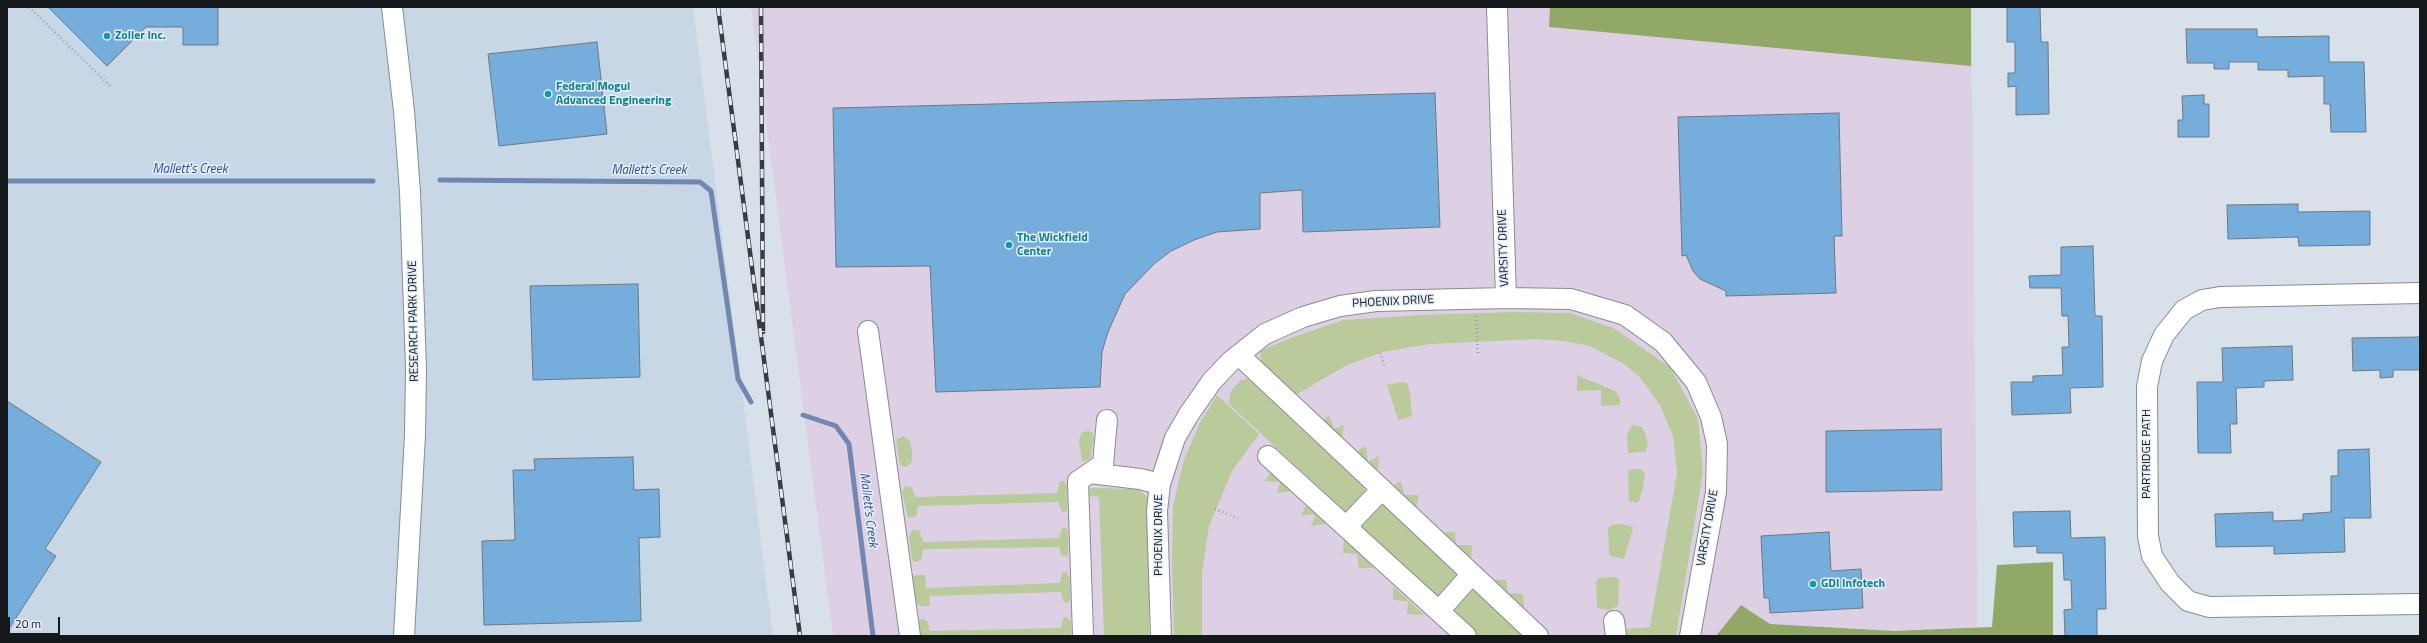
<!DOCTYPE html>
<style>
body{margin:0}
#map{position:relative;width:2427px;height:643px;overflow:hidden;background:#d8e1ea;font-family:"Titillium Web",sans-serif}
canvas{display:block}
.frame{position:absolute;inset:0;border:8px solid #15181b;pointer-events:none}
.scale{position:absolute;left:8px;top:617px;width:52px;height:18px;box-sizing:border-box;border:2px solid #15181b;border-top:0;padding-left:5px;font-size:12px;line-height:14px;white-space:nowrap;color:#15181b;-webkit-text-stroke:3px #e5eef7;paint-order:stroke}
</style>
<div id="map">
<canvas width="2427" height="643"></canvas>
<div class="frame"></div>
<div class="scale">20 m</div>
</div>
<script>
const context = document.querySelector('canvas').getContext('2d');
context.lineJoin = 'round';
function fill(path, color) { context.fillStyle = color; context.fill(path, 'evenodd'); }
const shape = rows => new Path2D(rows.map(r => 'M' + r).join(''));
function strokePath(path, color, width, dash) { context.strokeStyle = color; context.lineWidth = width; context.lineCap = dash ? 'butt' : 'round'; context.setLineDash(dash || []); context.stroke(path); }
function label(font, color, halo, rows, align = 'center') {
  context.font = font + ' "Titillium Web",sans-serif'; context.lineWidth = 3; context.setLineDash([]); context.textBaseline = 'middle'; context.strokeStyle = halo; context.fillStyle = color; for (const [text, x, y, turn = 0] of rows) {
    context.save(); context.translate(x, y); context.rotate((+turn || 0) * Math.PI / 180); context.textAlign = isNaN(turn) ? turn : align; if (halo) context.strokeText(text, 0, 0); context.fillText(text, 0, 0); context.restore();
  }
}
fill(shape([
 [7,7,693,7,773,636,7,636]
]), '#c8d7e5');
fill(shape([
 [751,7,1971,7,1978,636,833,636]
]), '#ded0e4');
fill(shape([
 [1514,312,1570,313,1613,328,1670,367,1698,419,1703,472,1676,636,1626,636,1626,629,1650,627,1677,473,1673,436,1660,405,1639,376,1624,364,1590,346,1564,341,1538,339,1430,344,1383,352,1347,365,1294,396,1261,361,1260,351,1288,339,1343,320,1422,315],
 [1577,375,1615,391,1620,398,1620,403,1618,405,1601,406,1601,390,1577,391],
 [1248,379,1364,487,1365,493,1346,512,1229,404,1230,392,1241,380],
 [1403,382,1407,383,1410,393,1412,416,1398,420,1387,385],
 [1217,395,1259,434,1232,471,1209,526,1202,573,1202,636,1174,636,1172,557,1173,506,1184,460,1200,423],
 [1329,415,1334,429,1344,425,1342,439,1323,421],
 [1632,425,1642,427,1645,433,1648,445,1645,452,1628,453,1627,435],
 [1087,431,1092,432,1094,437,1090,459,1082,462,1079,442,1081,433],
 [903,436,910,441,912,452,912,462,906,467,900,465,896,440],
 [1366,446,1368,462,1379,456,1378,469,1375,470,1357,453,1357,451],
 [1632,469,1640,469,1645,473,1643,488,1639,501,1636,503,1629,501,1628,471],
 [1271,472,1291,490,1291,491,1277,493,1280,482,1265,481],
 [1060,481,1064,481,1067,485,1067,511,1062,512,1058,502,918,506,917,514,915,517,908,517,902,492,905,486,912,487,915,497,1057,493],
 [1401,481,1404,495,1419,495,1416,508,1392,486],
 [1092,488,1138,489,1149,498,1149,636,1104,636,1099,497,1088,496,1087,491],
 [1306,505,1325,523,1325,524,1311,526,1315,517,1313,514,1301,516],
 [1378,505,1383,505,1456,573,1456,578,1440,595,1436,597,1358,526],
 [1620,524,1632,526,1633,528,1624,559,1610,556,1609,554,1608,528,1612,525],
 [1062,528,1066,528,1068,531,1068,557,1061,555,1059,547,923,549,921,560,915,562,912,559,909,538,912,530,919,530,923,542,1059,538],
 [1445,532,1455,532,1456,545,1472,545,1471,559,1470,559,1444,534],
 [1344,538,1374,568,1359,568,1357,554,1343,553],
 [1066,572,1070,578,1070,600,1067,603,1063,601,1061,592,929,596,930,606,921,606,917,604,911,584,912,577,917,575,925,575,926,588,1060,583,1062,573],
 [1615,577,1619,580,1618,606,1609,610,1597,608,1596,581,1599,578],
 [1496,580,1506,580,1508,593,1523,594,1524,608,1494,582],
 [1393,586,1424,615,1407,614,1408,601,1393,600],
 [1473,591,1478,593,1523,636,1476,636,1452,614,1453,609,1469,592],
 [1067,617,1071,622,1071,636,920,636,917,628,918,621,923,619,927,621,930,631,1061,628,1063,618]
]), '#b9ca9b');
fill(shape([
 [1550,7,1971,7,1971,66,1549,27],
 [2053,562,2053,636,1716,636,1741,605,1770,624,1893,631,1992,627,1997,565]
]), '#92a867');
strokePath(shape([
 [440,180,700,182,711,191,738,379,751,402],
 [7,181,373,181],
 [803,415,836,426,849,444,873,636]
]), '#7187b2', 5);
const building = shape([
 [48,7,218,7,218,45,183,45,183,27,146,27,107,66,48,7],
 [2007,7,2040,7,2041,42,2048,42,2049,114,2016,115,2016,86,2008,87,2008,73,2015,73,2015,42,2007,42,2007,7],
 [2186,29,2257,29,2257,37,2329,36,2329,62,2364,62,2366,132,2331,132,2330,104,2324,104,2324,76,2288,77,2288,70,2258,70,2258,62,2229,62,2229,69,2214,69,2214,63,2187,63,2186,29],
 [597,42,607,134,499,146,488,54,597,42],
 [1435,93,1440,227,1303,232,1302,190,1260,193,1260,229,1217,232,1194,240,1171,251,1154,264,1125,294,1108,332,1102,352,1100,387,936,392,930,266,836,267,833,108,1435,93],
 [2204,95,2204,104,2209,104,2209,137,2178,137,2178,120,2183,120,2182,96,2204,95],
 [1839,113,1842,236,1834,236,1836,293,1726,296,1726,291,1700,279,1693,271,1686,255,1682,256,1678,117,1839,113],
 [2298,204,2298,212,2370,211,2370,245,2299,246,2298,237,2228,239,2227,205,2298,204],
 [2093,246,2095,316,2102,316,2103,387,2070,388,2071,413,2012,415,2011,382,2033,382,2033,376,2063,375,2062,347,2069,347,2068,316,2062,316,2061,288,2030,288,2029,276,2061,275,2061,247,2093,246],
 [638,284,640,377,533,380,530,286,638,284],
 [2420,337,2420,370,2393,370,2393,377,2380,378,2380,370,2353,371,2352,338,2420,337],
 [2292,346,2293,380,2264,381,2264,387,2236,388,2237,424,2230,424,2231,453,2198,453,2197,382,2223,382,2222,348,2292,346],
 [7,401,101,462,45,549,56,556,7,632,7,401],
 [1941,429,1942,490,1826,492,1826,431,1941,429],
 [2369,449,2371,518,2344,518,2345,552,2274,554,2274,546,2216,547,2215,514,2273,512,2273,521,2303,520,2303,514,2331,512,2331,476,2338,476,2338,450,2369,449],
 [633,457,634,490,659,489,660,537,639,538,641,621,484,625,482,541,515,540,513,470,535,470,534,459,633,457],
 [2070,511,2071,538,2105,537,2106,609,2097,609,2097,636,2065,636,2064,610,2072,609,2071,580,2064,580,2063,553,2037,553,2037,546,2014,547,2013,512,2070,511],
 [1829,532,1831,571,1861,569,1863,608,1770,613,1769,598,1764,598,1761,536,1829,532]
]);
fill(building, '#75aedd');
strokePath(building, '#707880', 1);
const minor = shape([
 [392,7,404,111,410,192,416,369,415,435,404,636],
 [1497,7,1506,298],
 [2420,293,2220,297,2202,300,2184,310,2164,335,2152,361,2147,387,2148,536,2152,556,2170,583,2188,601,2209,607,2420,604],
 [868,331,910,636],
 [1239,355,1538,636],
 [1268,456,1466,636],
 [1090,473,1140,479,1160,484],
 [1346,527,1382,489],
 [1439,611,1472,574],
 [1614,621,1616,636],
 [1083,636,1078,481,1103,464,1107,420],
 [1161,636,1157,511,1160,484,1175,438,1189,414,1212,381,1231,361,1265,334,1303,317,1340,306,1376,301,1506,298,1571,299,1625,315,1663,342,1696,382,1711,417,1717,444,1716,492,1690,636]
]);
strokePath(minor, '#848c94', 22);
strokePath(shape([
 [29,7,110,86],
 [1476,316,1478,355],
 [1380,353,1385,367],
 [1215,509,1238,518]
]), '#99a0a7', 2.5, [1, 3]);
strokePath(minor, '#fff', 20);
const rail = shape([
 [718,7,800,636],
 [761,7,763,332]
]);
strokePath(rail, '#383c40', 4.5);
strokePath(rail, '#e5eef7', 3, [9]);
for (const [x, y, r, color] of [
 [107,36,4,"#0f9aa8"],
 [548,94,4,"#0f9aa8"],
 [1009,245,4,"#0f9aa8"],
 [1813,584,4,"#0f9aa8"]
]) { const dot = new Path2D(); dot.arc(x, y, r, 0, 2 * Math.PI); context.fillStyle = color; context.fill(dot); strokePath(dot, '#e5eef7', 1.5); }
label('bold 12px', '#0d838f', '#e5eef7', [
 ["Zoller Inc.",115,36],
 ["Federal Mogul",556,87],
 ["Advanced Engineering",556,101],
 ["The Wickfield",1017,238],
 ["Center",1017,252],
 ["GDI Infotech",1821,584]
], 'left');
label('12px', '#15181b', '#e5eef7', [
 ["VARSITY DRIVE",1504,248,-92],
 ["PHOENIX DRIVE",1393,302,-3],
 ["RESEARCH PARK DRIVE",414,321,-91],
 ["PARTRIDGE PATH",2147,454,-90],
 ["VARSITY DRIVE",1708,528,-80],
 ["PHOENIX DRIVE",1159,535,-90]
]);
label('italic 13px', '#304f95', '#e5eef7', [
 ["Mallett's Creek",190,170],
 ["Mallett's Creek",649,171],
 ["Mallett's Creek",868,510,83]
]);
</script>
